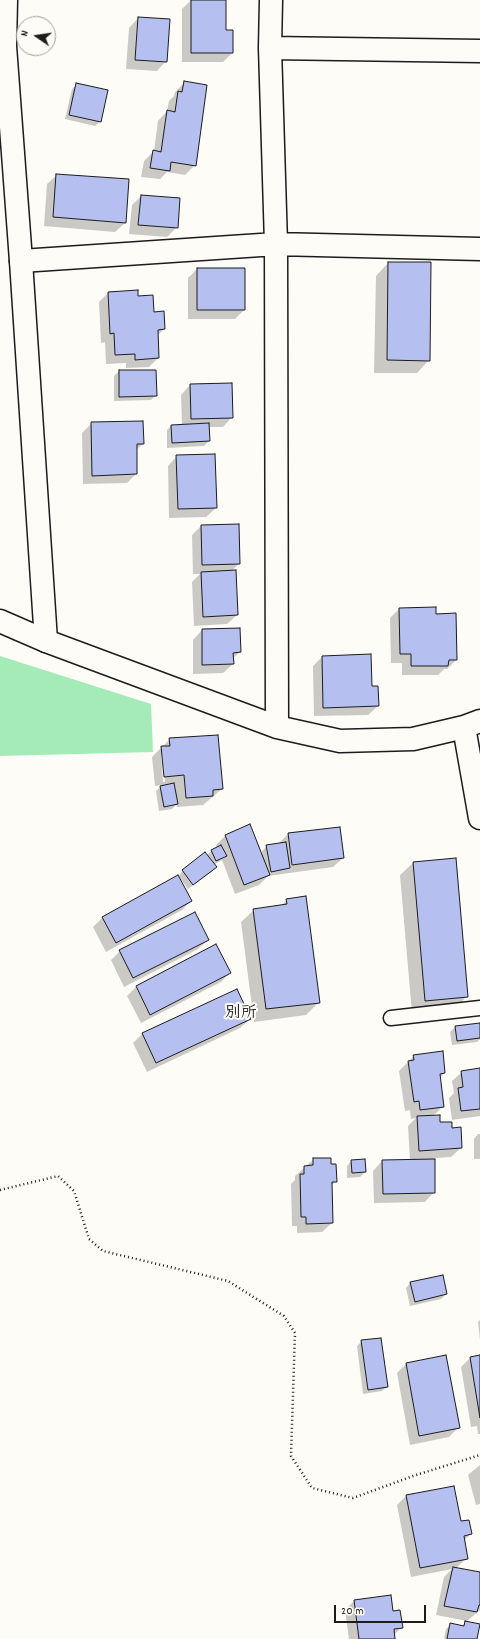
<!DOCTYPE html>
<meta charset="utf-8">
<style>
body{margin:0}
#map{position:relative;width:480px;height:1639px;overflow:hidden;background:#fdfcf7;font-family:Dekko,sans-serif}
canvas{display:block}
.north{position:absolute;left:16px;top:16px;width:40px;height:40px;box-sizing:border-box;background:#fdfcf7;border:1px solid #a3a29f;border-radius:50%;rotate:283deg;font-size:11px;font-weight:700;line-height:16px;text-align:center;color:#1c1c1c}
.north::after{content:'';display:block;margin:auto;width:14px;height:18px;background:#1c1c1c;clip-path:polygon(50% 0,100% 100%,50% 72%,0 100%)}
.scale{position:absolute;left:334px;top:1605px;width:92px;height:18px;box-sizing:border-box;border:2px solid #1c1c1c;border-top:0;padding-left:5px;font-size:12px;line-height:14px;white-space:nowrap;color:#1c1c1c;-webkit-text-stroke:3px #fdfcf7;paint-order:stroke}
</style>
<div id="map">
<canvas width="480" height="1639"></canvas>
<div class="north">N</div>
<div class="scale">20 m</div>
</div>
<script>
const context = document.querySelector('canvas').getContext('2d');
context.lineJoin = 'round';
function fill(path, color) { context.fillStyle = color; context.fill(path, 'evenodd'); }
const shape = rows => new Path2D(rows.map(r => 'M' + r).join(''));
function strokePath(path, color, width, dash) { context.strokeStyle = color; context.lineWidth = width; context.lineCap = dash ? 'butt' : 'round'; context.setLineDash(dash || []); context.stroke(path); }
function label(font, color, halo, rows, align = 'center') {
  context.font = font + ' Dekko,"Klee One",sans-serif'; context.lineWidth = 4; context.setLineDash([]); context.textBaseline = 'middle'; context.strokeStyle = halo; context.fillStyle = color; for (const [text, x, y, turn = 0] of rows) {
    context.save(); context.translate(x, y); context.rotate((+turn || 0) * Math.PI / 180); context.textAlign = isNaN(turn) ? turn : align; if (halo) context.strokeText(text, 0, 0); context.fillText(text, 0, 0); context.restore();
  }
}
fill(shape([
 [0,656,151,704,153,752,0,756]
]), '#a5ebb7');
fill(shape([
 [191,0,225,0,225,31,232,53,223,62,182,62,182,9],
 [138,18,166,61,157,71,126,69,129,28],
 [184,83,195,165,185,175,167,172,160,179,141,177,144,161,154,151,158,121,167,111,169,101,174,96,175,92],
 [77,84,100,122,95,126,65,119,72,89],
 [57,175,125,223,115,232,44,226,47,184],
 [141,196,177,227,167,237,129,234,132,205],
 [388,263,429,360,417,373,374,373,376,276],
 [197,269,244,310,235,319,188,319,188,278],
 [108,293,137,297,153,313,164,329,157,336,158,358,149,367,126,368,126,363,106,364,105,342,101,343,99,302],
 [119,371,155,371,156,395,151,400,114,401,114,376],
 [190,385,232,417,223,427,208,427,209,441,204,446,167,448,167,430,171,426,182,425,181,395],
 [92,423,143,444,136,450,136,474,127,483,83,484,82,433],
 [177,456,216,508,206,517,169,518,168,466],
 [201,526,239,563,232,571,237,615,227,624,194,626,192,582,200,574,193,574,192,535],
 [399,609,435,615,456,660,447,669,444,669,438,675,402,675,402,663,391,663,390,618],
 [202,630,240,652,232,659,233,664,223,673,193,674,193,640],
 [322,657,371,687,378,706,368,715,314,716,313,666],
 [170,739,222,789,203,805,177,807,177,804,172,809,159,811,156,791,162,785,155,786,152,757],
 [163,751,165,782,163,782,161,753],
 [339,828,343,858,333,867,268,876,259,885,235,894,222,860,213,865,215,867,211,872,188,889,180,878,179,878,191,901,182,910,106,952,93,927,102,918,179,876,183,870,217,848,216,845,225,836,263,858,262,851,267,846,279,843,288,834],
 [456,859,467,996,455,1009,412,1013,400,875,413,863],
 [287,900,319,1002,306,1015,254,1022,241,922,254,910,281,906],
 [208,940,198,949,124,987,111,960,120,951],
 [216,945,230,973,221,982,141,1023,127,996,136,987],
 [250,1019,240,1028,147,1072,133,1043,142,1034],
 [480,1024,480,1039,477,1042,452,1045,450,1032,455,1027],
 [414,1056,444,1073,440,1078,443,1106,433,1116,439,1124,451,1129,461,1148,451,1157,434,1158,434,1192,425,1202,374,1203,373,1171,382,1161,410,1161,408,1126,416,1118,411,1119,410,1110,405,1111,399,1071],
 [480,1069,480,1116,452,1120,449,1098,454,1093,452,1081,462,1072],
 [478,1134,480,1134,480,1159,474,1159,474,1139],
 [314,1159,330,1165,336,1181,331,1186,332,1223,322,1232,297,1233,297,1226,292,1226,291,1184,295,1180,295,1176],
 [351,1161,365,1172,360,1177,347,1178,347,1166],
 [410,1283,446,1294,441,1299,410,1306,406,1288],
 [480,1320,480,1340,478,1322],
 [362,1341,387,1387,382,1391,363,1394,357,1346],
 [480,1356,480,1434,478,1434,477,1426,471,1427,461,1367,470,1358],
 [406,1364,458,1428,449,1437,410,1445,397,1373],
 [480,1465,480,1504,476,1505,468,1475],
 [406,1496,460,1522,471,1534,463,1541,467,1558,456,1568,480,1573,480,1610,467,1621,436,1615,444,1577,452,1569,411,1577,397,1505],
 [354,1601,402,1627,394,1635,394,1639,349,1639,345,1610],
 [466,1622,476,1639,444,1639,446,1629,451,1624,461,1627]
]), '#0003');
const building = shape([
 [191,0,226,0,226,30,233,30,233,53,191,53,191,0],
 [138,17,170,19,167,62,135,60,138,17],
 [184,81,207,85,196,166,171,162,170,171,150,168,153,150,161,152,167,110,175,112,178,91,182,92,184,81],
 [76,83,108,90,101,122,69,115,76,83],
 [56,174,129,179,126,223,53,217,56,174],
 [141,195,180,198,178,228,138,225,141,195],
 [388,262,431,262,430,361,387,360,388,262],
 [197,268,245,268,245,310,197,310,197,268],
 [138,290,138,296,153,295,154,312,164,311,165,329,158,330,159,358,135,360,135,354,115,355,114,333,110,334,108,292,138,290],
 [119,370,156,370,157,396,119,397,119,370],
 [232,383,233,418,191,419,190,384,232,383],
 [143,421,144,444,137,444,137,474,92,476,91,422,143,421],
 [209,423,210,441,172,443,171,425,209,423],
 [215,454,217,508,178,509,176,455,215,454],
 [239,524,240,564,202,565,201,525,239,524],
 [236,570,238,615,203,617,201,572,236,570],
 [436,607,436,614,456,613,457,660,449,660,448,666,411,666,411,654,400,654,399,608,436,607],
 [240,628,241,652,233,653,234,664,202,665,202,629,240,628],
 [371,654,372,686,378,686,379,706,323,708,322,656,371,654],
 [218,735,223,789,213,790,213,796,186,798,184,775,164,777,161,746,170,746,169,738,218,735],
 [174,783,178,804,164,807,160,786,174,783],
 [250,824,270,875,244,885,225,835,250,824],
 [340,827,344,858,292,865,288,833,340,827],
 [286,842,290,868,271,872,266,845,286,842],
 [221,845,227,856,216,861,211,850,221,845],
 [205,852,217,867,193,885,182,870,205,852],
 [456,858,468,997,425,1001,413,862,456,858],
 [178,875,192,901,116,943,102,917,178,875],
 [306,896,320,1003,266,1009,253,909,287,904,286,899,306,896],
 [195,912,209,940,133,978,119,950,195,912],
 [216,944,231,973,150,1015,136,986,216,944],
 [237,989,251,1019,156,1063,142,1033,237,989],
 [480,1023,480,1038,457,1041,455,1026,480,1023],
 [443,1051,445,1073,440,1074,444,1107,420,1110,419,1101,414,1102,408,1061,414,1060,413,1055,443,1051],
 [480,1068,480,1109,461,1111,458,1088,463,1087,461,1071,480,1068],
 [440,1115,440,1122,452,1122,452,1128,461,1127,462,1148,419,1151,417,1116,440,1115],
 [313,1158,331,1158,331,1164,336,1164,337,1182,332,1182,333,1223,306,1224,306,1217,301,1217,300,1174,304,1174,304,1166,313,1165,313,1158],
 [365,1159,366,1172,352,1173,351,1160,365,1159],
 [435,1159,435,1193,383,1194,382,1160,435,1159],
 [443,1275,447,1294,415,1302,410,1282,443,1275],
 [381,1338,388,1387,368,1390,361,1340,381,1338],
 [446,1355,460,1428,419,1436,406,1363,446,1355],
 [480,1355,480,1418,470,1357,480,1355],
 [454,1486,461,1521,469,1520,472,1534,464,1536,468,1559,420,1568,406,1495,454,1486],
 [453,1567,480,1572,480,1605,479,1605,477,1612,444,1606,453,1567],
 [391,1595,393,1611,400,1610,403,1628,394,1629,395,1639,359,1639,354,1600,391,1595],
 [465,1621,480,1624,477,1639,447,1639,450,1623,464,1626,465,1621]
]);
fill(building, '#b5bff0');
strokePath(building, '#1c1c1c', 1);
const lane = shape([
 [391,1018,480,1008]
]);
const street = shape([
 [271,0,270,48,276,244,277,727],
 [270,48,480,51],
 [21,261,276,244,480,249],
 [0,621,46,641,277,727,340,741,413,739,464,727,480,721],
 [464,727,480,818]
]);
const secondary = shape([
 [6,0,5,46,21,261,46,641]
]);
strokePath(lane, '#1c1c1c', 17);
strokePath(street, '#1c1c1c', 25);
strokePath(secondary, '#1c1c1c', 25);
strokePath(shape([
 [0,1190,58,1176,74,1191,89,1239,103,1251,228,1281,284,1316,295,1333,291,1456,312,1488,353,1498,413,1476,480,1455]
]), '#1c1c1c', 2.5, [1, 3]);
strokePath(lane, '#fdfcf7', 14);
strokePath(street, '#fdfcf7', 22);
strokePath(secondary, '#fdfcf7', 22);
label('bold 16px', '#1c1c1c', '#fdfcf7', [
 ["別所",241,1015]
]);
</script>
